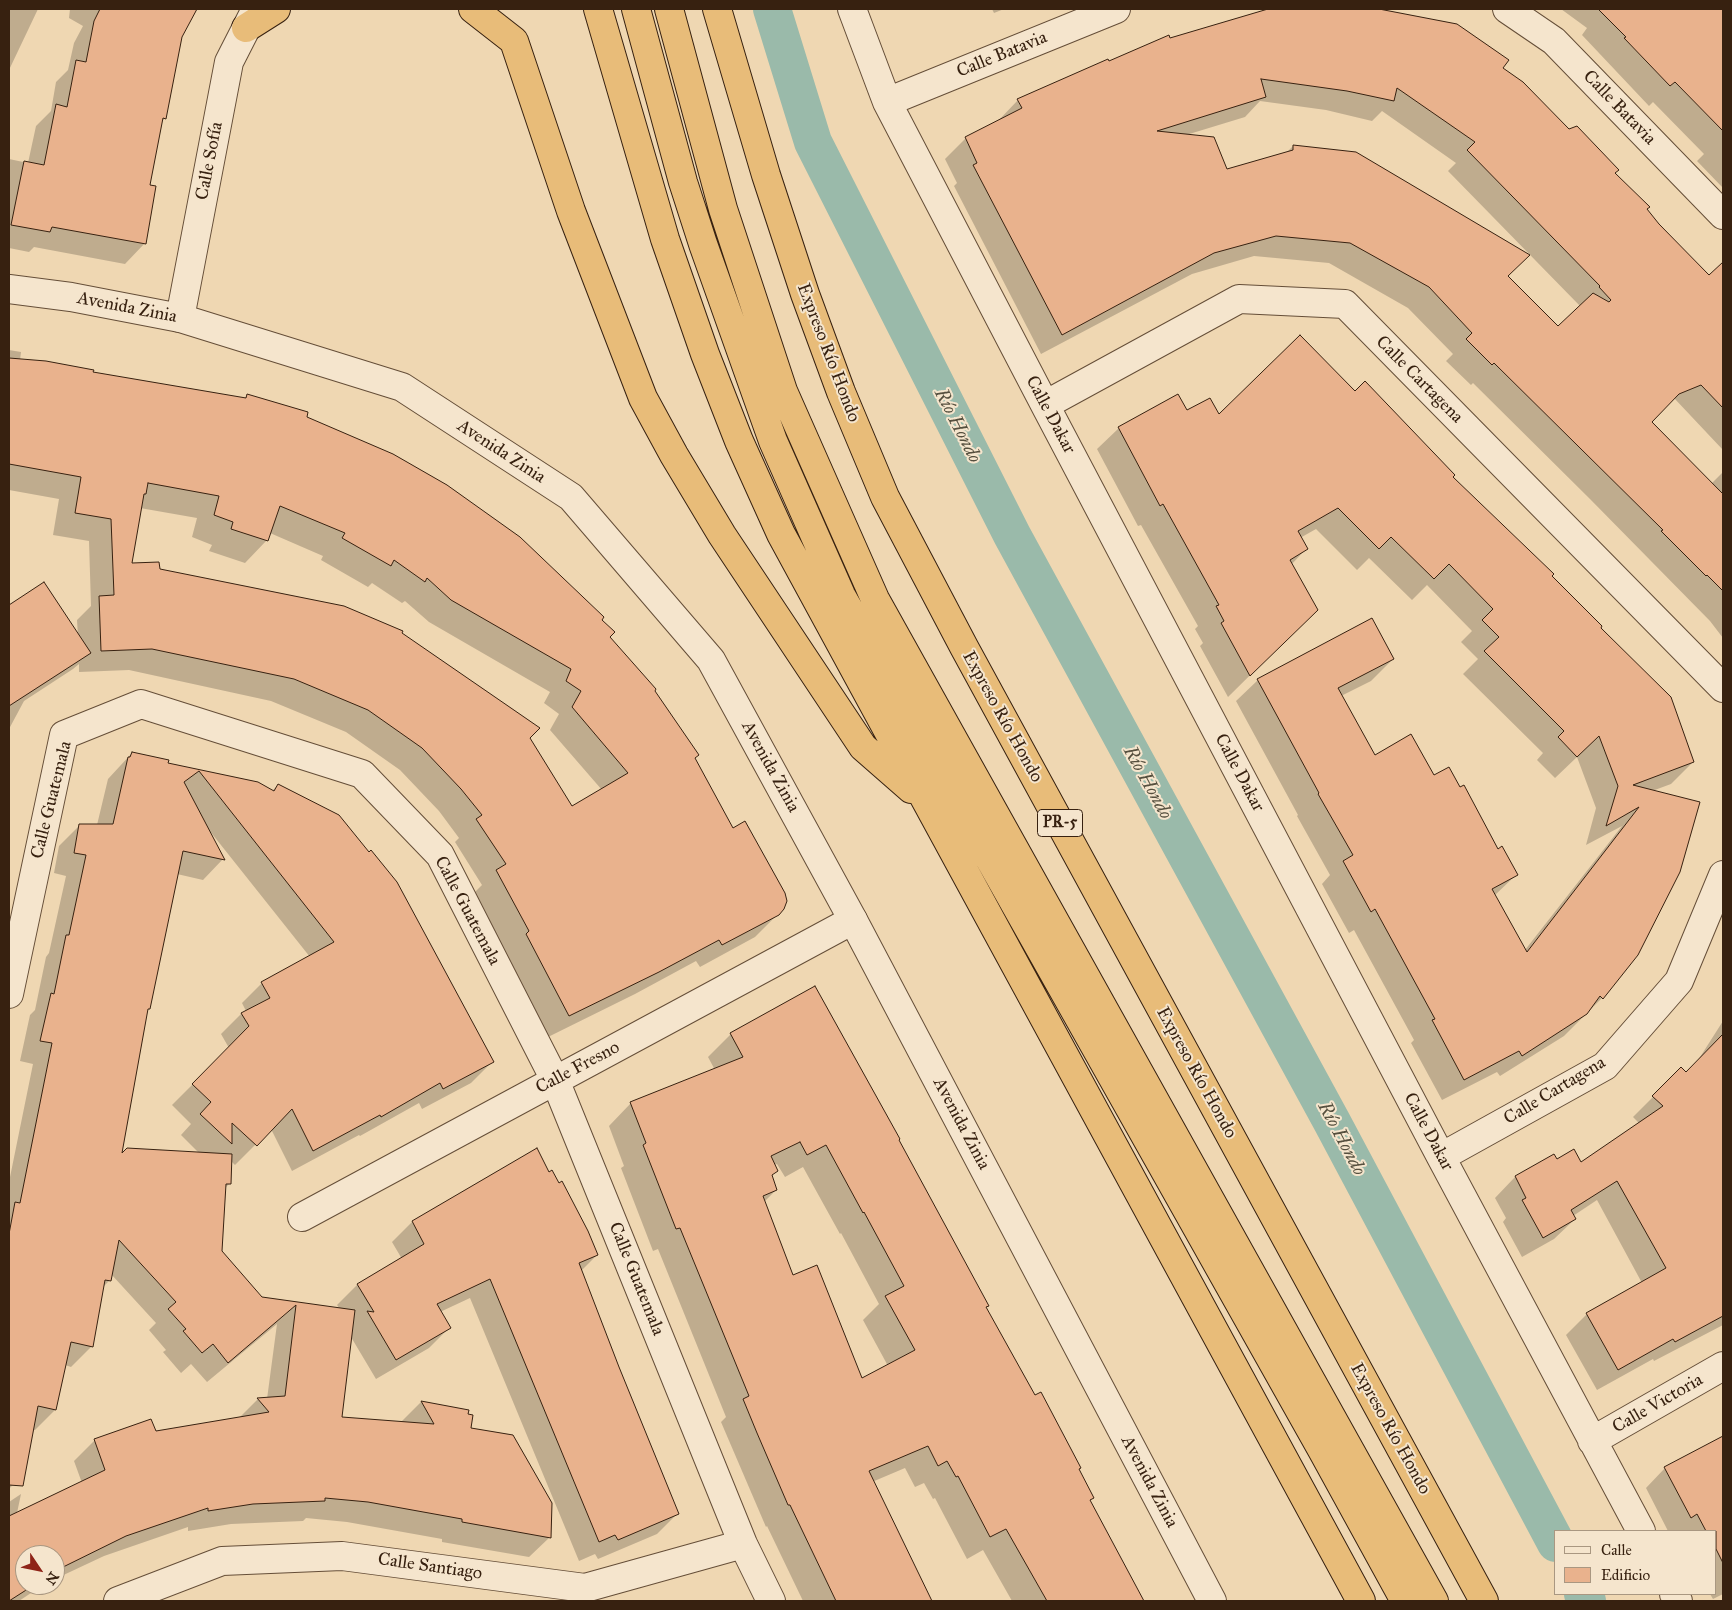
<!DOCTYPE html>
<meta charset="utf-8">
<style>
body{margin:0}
#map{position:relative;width:1732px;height:1610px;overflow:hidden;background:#efd7b2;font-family:"IM FELL Great Primer",serif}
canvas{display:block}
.frame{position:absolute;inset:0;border:10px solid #372110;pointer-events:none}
.legend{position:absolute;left:1554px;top:1530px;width:162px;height:65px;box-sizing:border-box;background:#f5e5cd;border:1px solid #a99781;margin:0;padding:6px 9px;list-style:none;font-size:15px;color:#372110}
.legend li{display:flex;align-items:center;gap:10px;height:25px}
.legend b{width:25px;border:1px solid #a99781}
.north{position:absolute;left:15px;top:1545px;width:50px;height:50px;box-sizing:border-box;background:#f5e5cd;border:1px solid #a99781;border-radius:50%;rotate:124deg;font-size:14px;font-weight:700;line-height:20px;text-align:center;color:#372110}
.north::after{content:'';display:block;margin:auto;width:18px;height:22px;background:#8f2418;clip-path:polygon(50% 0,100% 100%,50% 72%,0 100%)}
</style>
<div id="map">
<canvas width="1732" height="1610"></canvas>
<div class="frame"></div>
<ul class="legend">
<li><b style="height:6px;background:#f5e5cd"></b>Calle</li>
<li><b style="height:14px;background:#e9b28d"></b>Edificio</li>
</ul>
<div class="north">N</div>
</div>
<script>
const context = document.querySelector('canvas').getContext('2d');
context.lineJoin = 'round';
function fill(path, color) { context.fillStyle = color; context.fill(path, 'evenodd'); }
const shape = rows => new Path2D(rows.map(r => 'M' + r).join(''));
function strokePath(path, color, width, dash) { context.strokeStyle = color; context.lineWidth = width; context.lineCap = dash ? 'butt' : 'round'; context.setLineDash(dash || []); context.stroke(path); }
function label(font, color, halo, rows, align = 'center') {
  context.font = font + ' "IM FELL Great Primer",serif'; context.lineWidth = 4; context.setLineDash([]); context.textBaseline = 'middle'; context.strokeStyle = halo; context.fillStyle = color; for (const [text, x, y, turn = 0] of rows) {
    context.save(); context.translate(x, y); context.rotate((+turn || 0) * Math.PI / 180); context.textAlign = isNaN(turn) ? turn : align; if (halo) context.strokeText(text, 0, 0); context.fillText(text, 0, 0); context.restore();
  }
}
fill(shape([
 [9,9,38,9,9,70],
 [70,9,196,9,181,37,165,118,161,122,149,186,145,243,125,264,34,247,29,252,9,248,9,159,28,163,36,126,51,111,56,82,68,70,74,43,83,26,69,18],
 [992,9,1004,9,994,13],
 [1272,9,1373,9,1457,25,1614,173,1658,224,1709,277,1716,271,1723,279,1723,450,1674,398,1650,422,1711,484,1723,472,1723,638,1710,621,1590,499,1473,383,1471,385,1446,361,1453,354,1408,308,1329,263,1254,256,1192,274,1041,354,954,186,957,183,945,159,966,138,998,121,1018,100,1109,62,1170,39],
 [1260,101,1326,110,1372,121,1382,111,1456,163,1448,171,1580,306,1558,328,1506,277,1293,146,1287,152,1227,170,1186,135,1245,117],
 [1561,9,1723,9,1723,188,1697,161,1704,154,1653,102,1649,106,1582,35,1587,28],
 [9,350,21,352,20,360,244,399,248,395,306,417,600,620,608,637,653,691,694,759,778,914,755,937,700,967,696,961,635,994,546,1038,504,957,507,954,474,893,482,885,455,842,459,838,439,811,400,770,346,732,271,701,129,670,79,672,79,664,73,669,24,701,9,729,9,690,15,693,9,683,9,607,43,584,78,636,77,620,91,606,89,541,53,535,59,499,9,490],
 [140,508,197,518,192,537,212,545,209,551,245,563,267,540,270,533,323,556,321,560,368,587,372,583,402,603,405,601,429,622,550,692,544,703,559,714,550,730,602,790,572,808,529,738,401,634,159,570,130,564],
 [1355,393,1451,477,1550,576,1599,628,1693,762,1671,784,1652,791,1602,998,1564,1036,1500,1076,1497,1072,1442,1100,1411,1043,1414,1040,1354,930,1349,933,1322,884,1330,875,1297,816,1298,815,1236,701,1258,680,1393,659,1371,681,1341,696,1374,757,1434,777,1497,850,1516,875,1494,896,1525,950,1622,826,1586,845,1596,808,1577,757,1555,778,1537,760,1543,753,1463,674,1478,659,1461,642,1472,631,1427,585,1412,600,1369,558,1357,570,1316,529,1300,538,1306,549,1291,565,1316,610,1228,697,1200,646,1203,643,1195,629,1198,626,1141,525,1138,526,1097,449,1119,428,1186,412,1218,416],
 [132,753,167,764,257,783,272,791,278,785,492,1062,471,1083,422,1109,419,1103,360,1136,359,1135,292,1171,271,1129,235,1165,230,1160,230,1183,224,1189,221,1251,261,1298,340,1309,337,1305,357,1285,402,1259,392,1242,412,1222,536,1150,597,1255,581,1271,677,1514,657,1534,598,1559,595,1554,579,1561,470,1298,440,1312,449,1328,429,1348,376,1379,351,1337,340,1418,400,1423,421,1402,467,1411,469,1429,550,1537,529,1557,442,1542,442,1539,347,1522,306,1518,303,1521,231,1524,188,1531,188,1527,104,1556,55,1579,55,1555,25,1555,25,1585,43,1585,19,1601,9,1601,9,1502,21,1494,17,1513,82,1483,74,1461,95,1440,155,1433,239,1418,258,1399,267,1399,277,1324,207,1382,191,1364,181,1373,163,1352,166,1350,149,1330,156,1323,111,1274,110,1280,102,1288,92,1346,71,1367,65,1365,55,1410,35,1430,32,1430,24,1473,9,1489,9,1182,33,1064,20,1061,30,1015,35,1010,46,957,49,953,66,876,54,873,59,846,80,825,97,825,108,779],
 [209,830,310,957,262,983,242,1003,246,1011,241,1014,221,1034,229,1048,172,1105,191,1124,181,1135,200,1154,120,1157,146,1011,149,1008,177,874,203,880,223,859,208,831],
 [1723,1021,1723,1325,1654,1361,1653,1359,1597,1390,1566,1335,1587,1314,1642,1283,1597,1200,1573,1216,1575,1219,1554,1239,1522,1257,1503,1222,1506,1218,1495,1198,1515,1177,1554,1156,1556,1161,1580,1163,1639,1123,1633,1117,1681,1069,1686,1073,1695,1065],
 [731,1034,898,1140,987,1306,985,1308,1034,1396,1078,1469,1093,1498,1089,1501,1143,1601,1012,1601,983,1550,967,1559,935,1498,933,1499,924,1483,915,1487,905,1468,872,1482,930,1601,803,1601,767,1526,766,1527,721,1422,726,1417,658,1249,653,1251,621,1168,624,1166,609,1126,631,1103,715,1070,708,1057],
 [777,1164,785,1177,803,1167,840,1234,841,1233,879,1304,863,1320,888,1366,862,1379,792,1277,764,1202,776,1190,771,1176,776,1171,774,1165],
 [1723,1438,1723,1594,1713,1599,1710,1594,1716,1594,1716,1531,1668,1531,1646,1488,1665,1468]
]), '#0003');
strokePath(shape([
 [772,9,813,142,1012,535,1332,1122,1556,1543],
 [1583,1594,1587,1601]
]), '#9abaaa', 38);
const building = shape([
 [100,9,197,9,182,37,166,119,163,118,150,185,156,186,146,244,52,227,50,232,11,225,24,161,44,165,56,104,67,107,76,60,86,62,94,21,100,9],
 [1268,9,1379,9,1457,24,1509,60,1503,68,1523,82,1569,129,1577,126,1619,170,1615,173,1650,207,1647,209,1659,224,1709,275,1723,262,1723,408,1701,385,1679,394,1652,422,1723,494,1723,591,1707,575,1706,576,1661,531,1663,530,1494,363,1492,365,1466,339,1472,333,1429,287,1350,243,1276,236,1214,253,1062,335,973,165,977,163,965,137,1022,108,1017,99,1108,59,1109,61,1169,35,1170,38,1268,9],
 [1261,79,1347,91,1394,101,1397,88,1475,142,1467,150,1600,286,1599,287,1611,300,1609,302,1593,293,1558,326,1508,276,1530,255,1356,152,1293,145,1293,150,1227,169,1214,137,1157,131,1266,97,1261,79],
 [1598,9,1723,9,1723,131,1675,82,1670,86,1624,38,1626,37,1598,9],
 [1300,335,1355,391,1365,381,1455,475,1453,477,1554,574,1552,576,1602,626,1601,628,1671,697,1694,762,1633,785,1700,802,1680,872,1638,955,1603,999,1600,996,1587,1014,1522,1056,1519,1051,1464,1080,1432,1020,1435,1019,1375,909,1371,912,1343,861,1353,855,1318,794,1319,793,1257,679,1372,618,1394,659,1338,688,1375,755,1411,734,1434,775,1449,767,1460,787,1464,785,1498,849,1502,846,1518,875,1492,889,1527,952,1639,807,1606,826,1618,786,1599,736,1577,757,1558,737,1564,731,1484,651,1499,637,1482,620,1493,609,1449,564,1434,579,1391,537,1379,549,1338,508,1298,531,1308,549,1290,560,1318,610,1250,676,1221,623,1224,621,1216,606,1219,605,1163,504,1160,506,1118,427,1178,394,1187,410,1210,398,1219,414,1300,335],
 [9,358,46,361,94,370,93,372,246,398,247,394,308,412,307,417,393,454,447,485,520,537,604,617,602,620,615,632,610,637,656,689,655,691,699,755,695,758,733,828,745,821,785,893,787,901,784,909,779,915,722,945,719,940,659,972,569,1016,526,934,529,931,496,870,506,864,476,819,482,815,461,789,422,748,368,710,294,679,152,649,101,651,99,596,114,595,111,519,75,513,81,477,9,464,9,358],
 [148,483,219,496,214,515,233,522,231,529,268,541,280,506,345,533,342,538,391,566,394,560,425,582,427,578,451,600,571,669,566,681,581,691,572,707,628,773,572,806,530,738,540,728,402,633,403,631,344,606,160,569,159,562,132,563,144,494,146,494,148,483],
 [44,582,91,653,9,706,9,605,44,582],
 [132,752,169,760,168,763,258,782,274,791,278,784,339,815,369,852,371,850,397,882,494,1062,443,1089,440,1083,381,1117,380,1115,313,1151,292,1109,257,1146,232,1123,232,1144,200,1114,211,1102,192,1084,249,1026,241,1013,270,998,261,982,334,942,199,771,184,782,225,860,183,851,150,1009,148,1009,122,1153,127,1148,232,1154,231,1184,226,1184,222,1251,262,1297,355,1310,342,1417,434,1424,421,1401,469,1410,468,1414,473,1415,471,1428,513,1435,552,1503,551,1538,462,1522,462,1519,368,1502,325,1498,325,1501,253,1504,208,1511,208,1508,126,1536,55,1571,55,1555,25,1555,25,1585,34,1585,9,1601,9,1516,105,1470,94,1439,151,1419,156,1431,269,1412,257,1398,285,1396,296,1305,228,1363,213,1344,202,1353,183,1331,186,1329,168,1309,176,1302,119,1240,111,1281,105,1280,93,1347,71,1342,56,1410,38,1406,23,1486,9,1485,9,1234,15,1202,20,1203,52,1043,40,1041,51,993,54,994,66,935,69,935,86,855,74,853,79,824,113,824,128,757,130,757,132,752],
 [815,986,900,1139,899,1140,989,1306,986,1307,1035,1395,1041,1392,1081,1468,1079,1469,1094,1498,1090,1500,1144,1601,1047,1601,1006,1529,990,1537,958,1476,956,1477,947,1461,938,1466,928,1446,869,1471,932,1601,836,1601,790,1505,788,1505,757,1433,743,1399,749,1396,680,1228,676,1229,643,1145,646,1143,630,1102,743,1057,730,1033,815,986],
 [800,1142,807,1155,826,1145,863,1213,864,1212,904,1286,885,1296,915,1350,862,1378,817,1265,793,1275,763,1196,777,1190,772,1175,778,1171,771,1156,800,1142],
 [1723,1034,1723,1316,1675,1342,1673,1339,1618,1370,1586,1313,1666,1268,1617,1181,1571,1210,1576,1219,1543,1238,1522,1200,1526,1198,1515,1176,1554,1154,1557,1159,1574,1149,1581,1162,1663,1106,1652,1096,1681,1067,1686,1072,1723,1034],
 [537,1148,549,1172,552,1170,559,1183,562,1181,588,1231,598,1255,579,1263,619,1367,679,1514,618,1540,615,1535,599,1542,490,1279,437,1304,451,1328,396,1360,367,1311,374,1312,357,1284,424,1244,412,1221,537,1148],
 [1723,1436,1723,1563,1716,1549,1716,1531,1706,1531,1697,1514,1691,1518,1664,1467,1723,1436]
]);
fill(building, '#e9b28d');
strokePath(building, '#372110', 1);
const minor = shape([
 [852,9,887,102,1045,405,1441,1157,1641,1531],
 [1507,9,1554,41,1723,215],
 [887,102,1116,9],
 [180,318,229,62,256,9],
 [1045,405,1239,299,1345,304,1723,688],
 [9,994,64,735,141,704,362,774,440,855,555,1080,743,1544,771,1601],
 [1441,1157,1605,1066,1679,981,1723,875],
 [302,1217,853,920],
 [1592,1441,1723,1366],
 [1674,1594,1678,1601],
 [118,1601,222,1561,342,1556,585,1588,743,1544]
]);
const tertiary = shape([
 [9,289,71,297,180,318,402,387,571,497,711,660,853,920,1212,1601]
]);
const motorway = shape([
 [473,9,514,41,571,211,643,398,674,455,722,535,863,747,911,789],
 [598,9,665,239,705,354,739,441,781,534,1361,1601],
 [636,9,683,182,703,244,773,441,841,595,1322,1450,1405,1601],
 [669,9,723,209,783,391,875,599,1434,1601],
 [717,9,766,175,805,294,841,392,885,497,964,647,1484,1601],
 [246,28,276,9]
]);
strokePath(minor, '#654e38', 30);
strokePath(tertiary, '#654e38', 30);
strokePath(motorway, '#372110', 30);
strokePath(minor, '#f5e5cd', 28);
strokePath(tertiary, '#f5e5cd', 28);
strokePath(motorway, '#e8bc79', 28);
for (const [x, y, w] of [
 [1060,823,45]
]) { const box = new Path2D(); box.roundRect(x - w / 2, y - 13.5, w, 27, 4); context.fillStyle = '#f5e5cd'; context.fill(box); strokePath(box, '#372110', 1); }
label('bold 16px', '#372110', null, [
 ["PR-5",1060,823]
]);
label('18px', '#372110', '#f5e5cd', [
 ["Calle Batavia",1002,55,-22],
 ["Calle Batavia",1619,108,46],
 ["Calle Sofía",210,161,-79],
 ["Avenida Zinia",127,308,11],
 ["Expreso Río Hondo",828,353,69],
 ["Calle Cartagena",1419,380,45],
 ["Calle Dakar",1050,415,62],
 ["Avenida Zinia",501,452,33],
 ["Expreso Río Hondo",1002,717,61],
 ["Avenida Zinia",770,767,61],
 ["Calle Dakar",1239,773,62],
 ["Calle Guatemala",52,800,-76],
 ["Calle Guatemala",467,911,62],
 ["Calle Fresno",578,1068,-28],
 ["Expreso Río Hondo",1196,1073,61],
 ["Calle Cartagena",1555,1091,-31],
 ["Avenida Zinia",961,1124,62],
 ["Calle Dakar",1428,1132,62],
 ["Calle Guatemala",636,1279,68],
 ["Calle Victoria",1658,1404,-30],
 ["Expreso Río Hondo",1390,1429,61],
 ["Avenida Zinia",1149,1482,62],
 ["Calle Santiago",430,1567,8]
]);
label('italic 19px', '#554f3e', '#f5e5cd', [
 ["Río Hondo",957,426,63],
 ["Río Hondo",1147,783,61],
 ["Río Hondo",1341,1139,62]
]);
</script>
